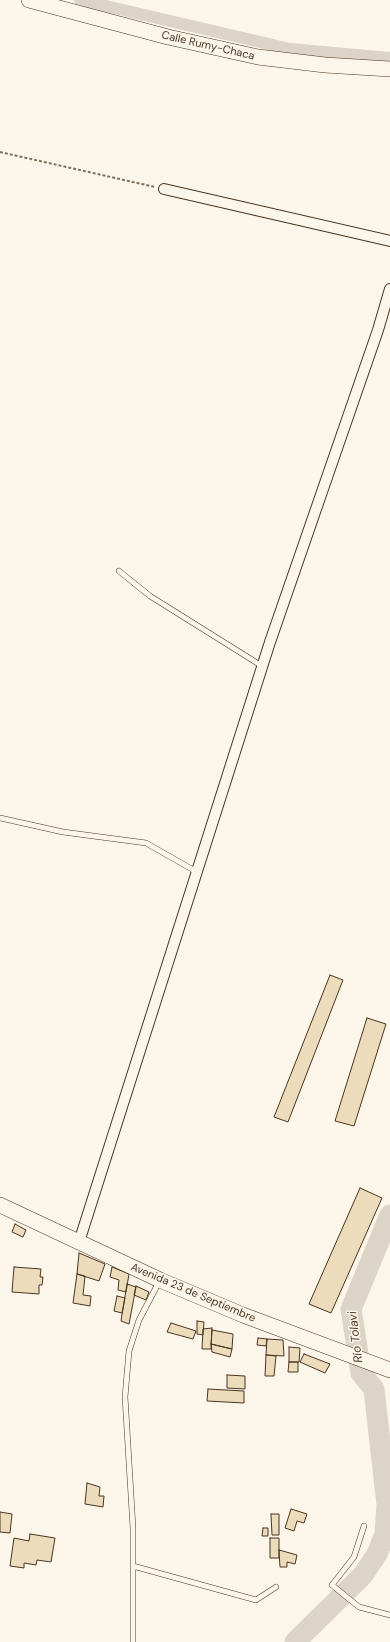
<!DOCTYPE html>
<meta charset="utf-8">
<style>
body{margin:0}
canvas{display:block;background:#fbf6e9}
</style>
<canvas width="390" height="1642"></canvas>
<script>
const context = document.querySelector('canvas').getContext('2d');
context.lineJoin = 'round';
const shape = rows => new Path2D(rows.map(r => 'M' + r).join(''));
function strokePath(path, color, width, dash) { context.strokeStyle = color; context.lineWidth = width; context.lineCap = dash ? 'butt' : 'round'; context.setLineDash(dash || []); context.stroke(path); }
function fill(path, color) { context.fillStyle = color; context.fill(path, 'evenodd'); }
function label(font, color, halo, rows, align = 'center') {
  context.font = font + ' "DM Sans",sans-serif'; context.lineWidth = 3; context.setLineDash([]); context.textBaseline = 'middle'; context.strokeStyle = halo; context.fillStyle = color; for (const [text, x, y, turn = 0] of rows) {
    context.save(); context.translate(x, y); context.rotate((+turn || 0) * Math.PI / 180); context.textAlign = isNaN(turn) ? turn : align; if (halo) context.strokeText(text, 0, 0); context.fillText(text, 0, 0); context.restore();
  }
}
strokePath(shape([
 [80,0,290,49,390,58]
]), '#dcd4c6', 12);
strokePath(shape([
 [295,1642,363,1575,377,1554,385,1534,387,1504,374,1389,361,1373,351,1309,390,1215]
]), '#dcd4c6', 21);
const building = shape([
 [330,975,343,980,288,1122,274,1117,330,975],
 [367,1018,386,1024,354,1126,335,1121,367,1018],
 [360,1188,382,1198,331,1313,309,1304,360,1188],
 [15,1224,26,1230,23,1237,12,1232,15,1224],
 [79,1253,105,1264,99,1281,77,1274,79,1253],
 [14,1267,41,1269,40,1277,43,1277,42,1285,39,1285,39,1294,12,1292,14,1267],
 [112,1267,129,1274,126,1292,118,1290,119,1280,110,1277,112,1267],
 [77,1274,85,1276,83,1295,91,1296,90,1306,73,1303,77,1274],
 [127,1284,136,1287,129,1324,121,1321,127,1284],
 [136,1286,149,1292,146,1300,134,1295,136,1286],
 [117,1296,125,1298,122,1313,114,1311,117,1296],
 [197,1321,204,1322,203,1335,197,1334,197,1321],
 [171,1323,196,1331,193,1339,167,1332,171,1323],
 [212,1328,211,1349,202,1349,203,1329,212,1328],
 [212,1330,233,1334,232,1349,211,1344,212,1330],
 [258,1338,267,1339,266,1346,257,1345,258,1338],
 [267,1339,283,1340,284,1356,266,1355,267,1339],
 [211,1344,232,1349,230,1357,212,1352,211,1344],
 [289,1347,300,1348,299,1362,289,1362,289,1347],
 [304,1354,330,1364,325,1373,300,1362,304,1354],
 [266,1355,276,1356,274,1376,265,1376,266,1355],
 [289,1362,298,1362,298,1372,288,1372,289,1362],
 [227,1375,245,1376,245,1389,227,1388,227,1375],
 [208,1389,244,1391,244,1403,207,1401,208,1389],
 [87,1483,100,1487,99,1496,104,1496,103,1507,85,1504,87,1483],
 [291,1509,307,1514,304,1523,297,1521,294,1531,285,1528,291,1509],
 [0,1512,12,1514,10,1533,0,1532,0,1512],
 [271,1514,279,1514,279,1535,272,1535,271,1514],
 [263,1528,268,1528,268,1536,262,1536,263,1528],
 [30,1534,55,1538,51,1562,37,1560,36,1565,24,1563,24,1568,10,1566,14,1538,29,1541,30,1534],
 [270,1538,279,1538,279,1558,270,1558,270,1538],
 [279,1550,297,1555,295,1564,287,1562,287,1567,280,1567,279,1550]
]);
fill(building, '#ecdcbc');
strokePath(building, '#4a3520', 1);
const lane = shape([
 [119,571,150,596,262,666],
 [0,818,63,832,146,843,197,872],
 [364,1526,354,1557,332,1585,359,1607,390,1615],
 [133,1566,256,1600,276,1587],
 [133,1642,133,1528,125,1397,129,1351,139,1320,159,1282]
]);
const street = shape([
 [164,189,390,241],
 [79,1242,270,642,378,330,390,289]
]);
const secondary = shape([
 [29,0,168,37,258,57,325,65,390,69],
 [0,1205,160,1280,243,1315,390,1370]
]);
strokePath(lane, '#4a3520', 6);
strokePath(street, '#4a3520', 12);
strokePath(secondary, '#4a3520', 16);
strokePath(shape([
 [0,152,155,187]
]), '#7f6f5c', 2, [3, 2]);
strokePath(lane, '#fbf6e9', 5);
strokePath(street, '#fbf6e9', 10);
strokePath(secondary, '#fbf6e9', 15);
label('11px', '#4a3520', '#fbf6e9', [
 ["Calle Rumy-Chaca",208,46,13],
 ["Avenida 23 de Septiembre",193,1293,23]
]);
label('italic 12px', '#4a3520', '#fbf6e9', [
 ["Río Tolavi",356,1337,-97]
]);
</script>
